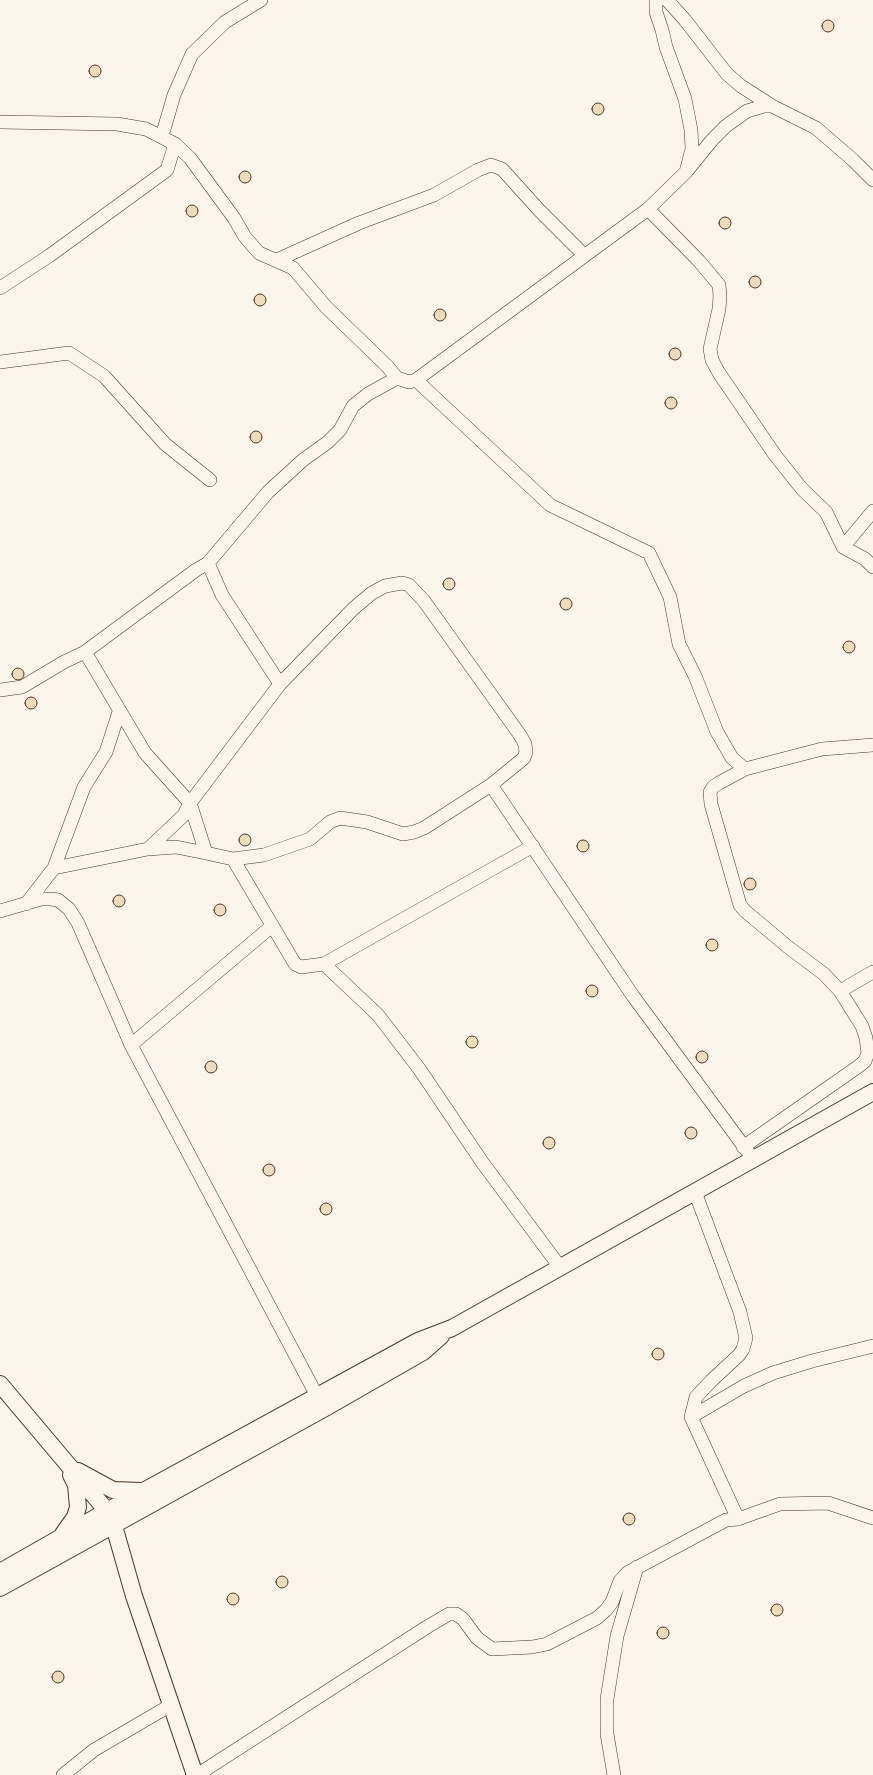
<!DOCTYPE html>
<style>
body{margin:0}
canvas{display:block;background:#fbf6e9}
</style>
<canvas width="873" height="1775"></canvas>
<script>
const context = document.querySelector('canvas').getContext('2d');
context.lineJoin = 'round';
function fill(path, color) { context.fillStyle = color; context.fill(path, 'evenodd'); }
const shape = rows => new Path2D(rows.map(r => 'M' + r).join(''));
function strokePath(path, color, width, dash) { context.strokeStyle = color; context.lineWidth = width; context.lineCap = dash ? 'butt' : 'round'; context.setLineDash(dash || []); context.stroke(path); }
const building = shape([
 '822 26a6 6 0 1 1 12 0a6 6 0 1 1-12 0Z',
 '89 71a6 6 0 1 1 12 0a6 6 0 1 1-12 0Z',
 '592 109a6 6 0 1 1 12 0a6 6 0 1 1-12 0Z',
 '239 177a6 6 0 1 1 12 0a6 6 0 1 1-12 0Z',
 '186 211a6 6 0 1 1 12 0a6 6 0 1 1-12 0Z',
 '719 223a6 6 0 1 1 12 0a6 6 0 1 1-12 0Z',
 '749 282a6 6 0 1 1 12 0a6 6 0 1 1-12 0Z',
 '254 300a6 6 0 1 1 12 0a6 6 0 1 1-12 0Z',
 '434 315a6 6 0 1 1 12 0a6 6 0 1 1-12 0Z',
 '669 354a6 6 0 1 1 12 0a6 6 0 1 1-12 0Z',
 '665 403a6 6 0 1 1 12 0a6 6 0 1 1-12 0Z',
 '250 437a6 6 0 1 1 12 0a6 6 0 1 1-12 0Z',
 '443 584a6 6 0 1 1 12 0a6 6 0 1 1-12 0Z',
 '560 604a6 6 0 1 1 12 0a6 6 0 1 1-12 0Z',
 '843 647a6 6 0 1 1 12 0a6 6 0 1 1-12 0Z',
 '12 674a6 6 0 1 1 12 0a6 6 0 1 1-12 0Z',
 '25 703a6 6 0 1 1 12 0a6 6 0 1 1-12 0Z',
 '239 840a6 6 0 1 1 12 0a6 6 0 1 1-12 0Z',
 '577 846a6 6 0 1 1 12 0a6 6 0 1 1-12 0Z',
 '744 884a6 6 0 1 1 12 0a6 6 0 1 1-12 0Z',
 '113 901a6 6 0 1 1 12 0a6 6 0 1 1-12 0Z',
 '214 910a6 6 0 1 1 12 0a6 6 0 1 1-12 0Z',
 '706 945a6 6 0 1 1 12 0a6 6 0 1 1-12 0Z',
 '586 991a6 6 0 1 1 12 0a6 6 0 1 1-12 0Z',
 '466 1042a6 6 0 1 1 12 0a6 6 0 1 1-12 0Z',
 '696 1057a6 6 0 1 1 12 0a6 6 0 1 1-12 0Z',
 '205 1067a6 6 0 1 1 12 0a6 6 0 1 1-12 0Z',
 '685 1133a6 6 0 1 1 12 0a6 6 0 1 1-12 0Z',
 '543 1143a6 6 0 1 1 12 0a6 6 0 1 1-12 0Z',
 '263 1170a6 6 0 1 1 12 0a6 6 0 1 1-12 0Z',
 '320 1209a6 6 0 1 1 12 0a6 6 0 1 1-12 0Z',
 '652 1354a6 6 0 1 1 12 0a6 6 0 1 1-12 0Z',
 '623 1519a6 6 0 1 1 12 0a6 6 0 1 1-12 0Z',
 '276 1582a6 6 0 1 1 12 0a6 6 0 1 1-12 0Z',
 '227 1599a6 6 0 1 1 12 0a6 6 0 1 1-12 0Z',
 '771 1610a6 6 0 1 1 12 0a6 6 0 1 1-12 0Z',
 '657 1633a6 6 0 1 1 12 0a6 6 0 1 1-12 0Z',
 '52 1677a6 6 0 1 1 12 0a6 6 0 1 1-12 0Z'
]);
fill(building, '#ecdcbc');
strokePath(building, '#4a3520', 1);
const minor = shape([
 [667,0,685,20,727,74,741,86,772,106],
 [0,122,117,124,146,129,175,144,190,158,234,218,245,237,259,253,293,268,326,307,387,366,397,378,409,382,416,380,648,209,699,261,719,285,720,296,719,309,710,349,712,360,719,373,775,455,802,489,826,512,843,547,865,559,873,567],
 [162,136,174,95,192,54,225,22,261,0],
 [686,172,712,140,726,126,747,111,764,106,772,106,816,128,853,160,873,180],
 [648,209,686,172,692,149,691,130,685,99,666,47,662,30,656,12,656,0],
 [277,260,359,223,434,195,478,170,491,165,502,169,539,210,584,255],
 [0,288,49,256,167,170,175,144],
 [0,362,69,353,104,376,165,444,210,480],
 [416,380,550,505,649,553,670,597,679,644,695,676,717,732,732,758,745,769],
 [843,547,873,511],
 [208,563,222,595,280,684],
 [85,652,145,753,190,803,206,853,233,859,295,964,301,967,324,964,533,846],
 [0,690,22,687,64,662,85,652,196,570,208,563,268,492,303,460,328,442,340,430,353,406,368,394,397,378],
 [491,785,633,996,748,1152],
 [148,849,184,815,190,803,280,684,354,608,372,593,385,586,402,583,409,585,424,601,520,735,525,744,526,752,524,758,491,785,424,828,414,832,403,834,367,822,340,818,330,822,310,839,264,855,233,859],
 [54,868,148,849,176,847,206,853],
 [26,904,54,868,84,787,106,752,119,712],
 [0,911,41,899,51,899,58,900,69,909,78,923,131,1045,317,1396,323,1403],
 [324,964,378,1015,420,1070,482,1162,560,1267],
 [840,991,873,972],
 [131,1045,272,926],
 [743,1147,859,1066,865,1061,868,1053,866,1038,862,1026,840,991,824,974,788,947,745,911,740,905,711,804,710,792,713,787,719,783,745,769,822,749,873,745],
 [695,1192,740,1312,746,1338,743,1349,739,1355,711,1381,696,1397,691,1417,738,1519],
 [691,1417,744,1386,773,1373,812,1361,873,1346],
 [63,1775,94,1750,171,1705],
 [197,1775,427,1627,449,1614,456,1614,463,1619,477,1638,492,1649,532,1647,547,1644,597,1618,606,1610,612,1602,620,1581,627,1573,726,1520,738,1519,780,1504,828,1503,873,1518],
 [614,1775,607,1734,607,1699,617,1636,637,1567]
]);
const tertiary = shape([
 [0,1384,107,1511,114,1526,134,1596,195,1775],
 [78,1471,113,1490,142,1491],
 [63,1534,75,1517,78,1507,76,1485,71,1475],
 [0,1572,107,1511,418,1341,452,1328,873,1092],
 [0,1588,327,1407,423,1352,441,1336]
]);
strokePath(minor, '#4a3520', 14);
strokePath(tertiary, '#4a3520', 18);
strokePath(minor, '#fbf6e9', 13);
strokePath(tertiary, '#fbf6e9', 16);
</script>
